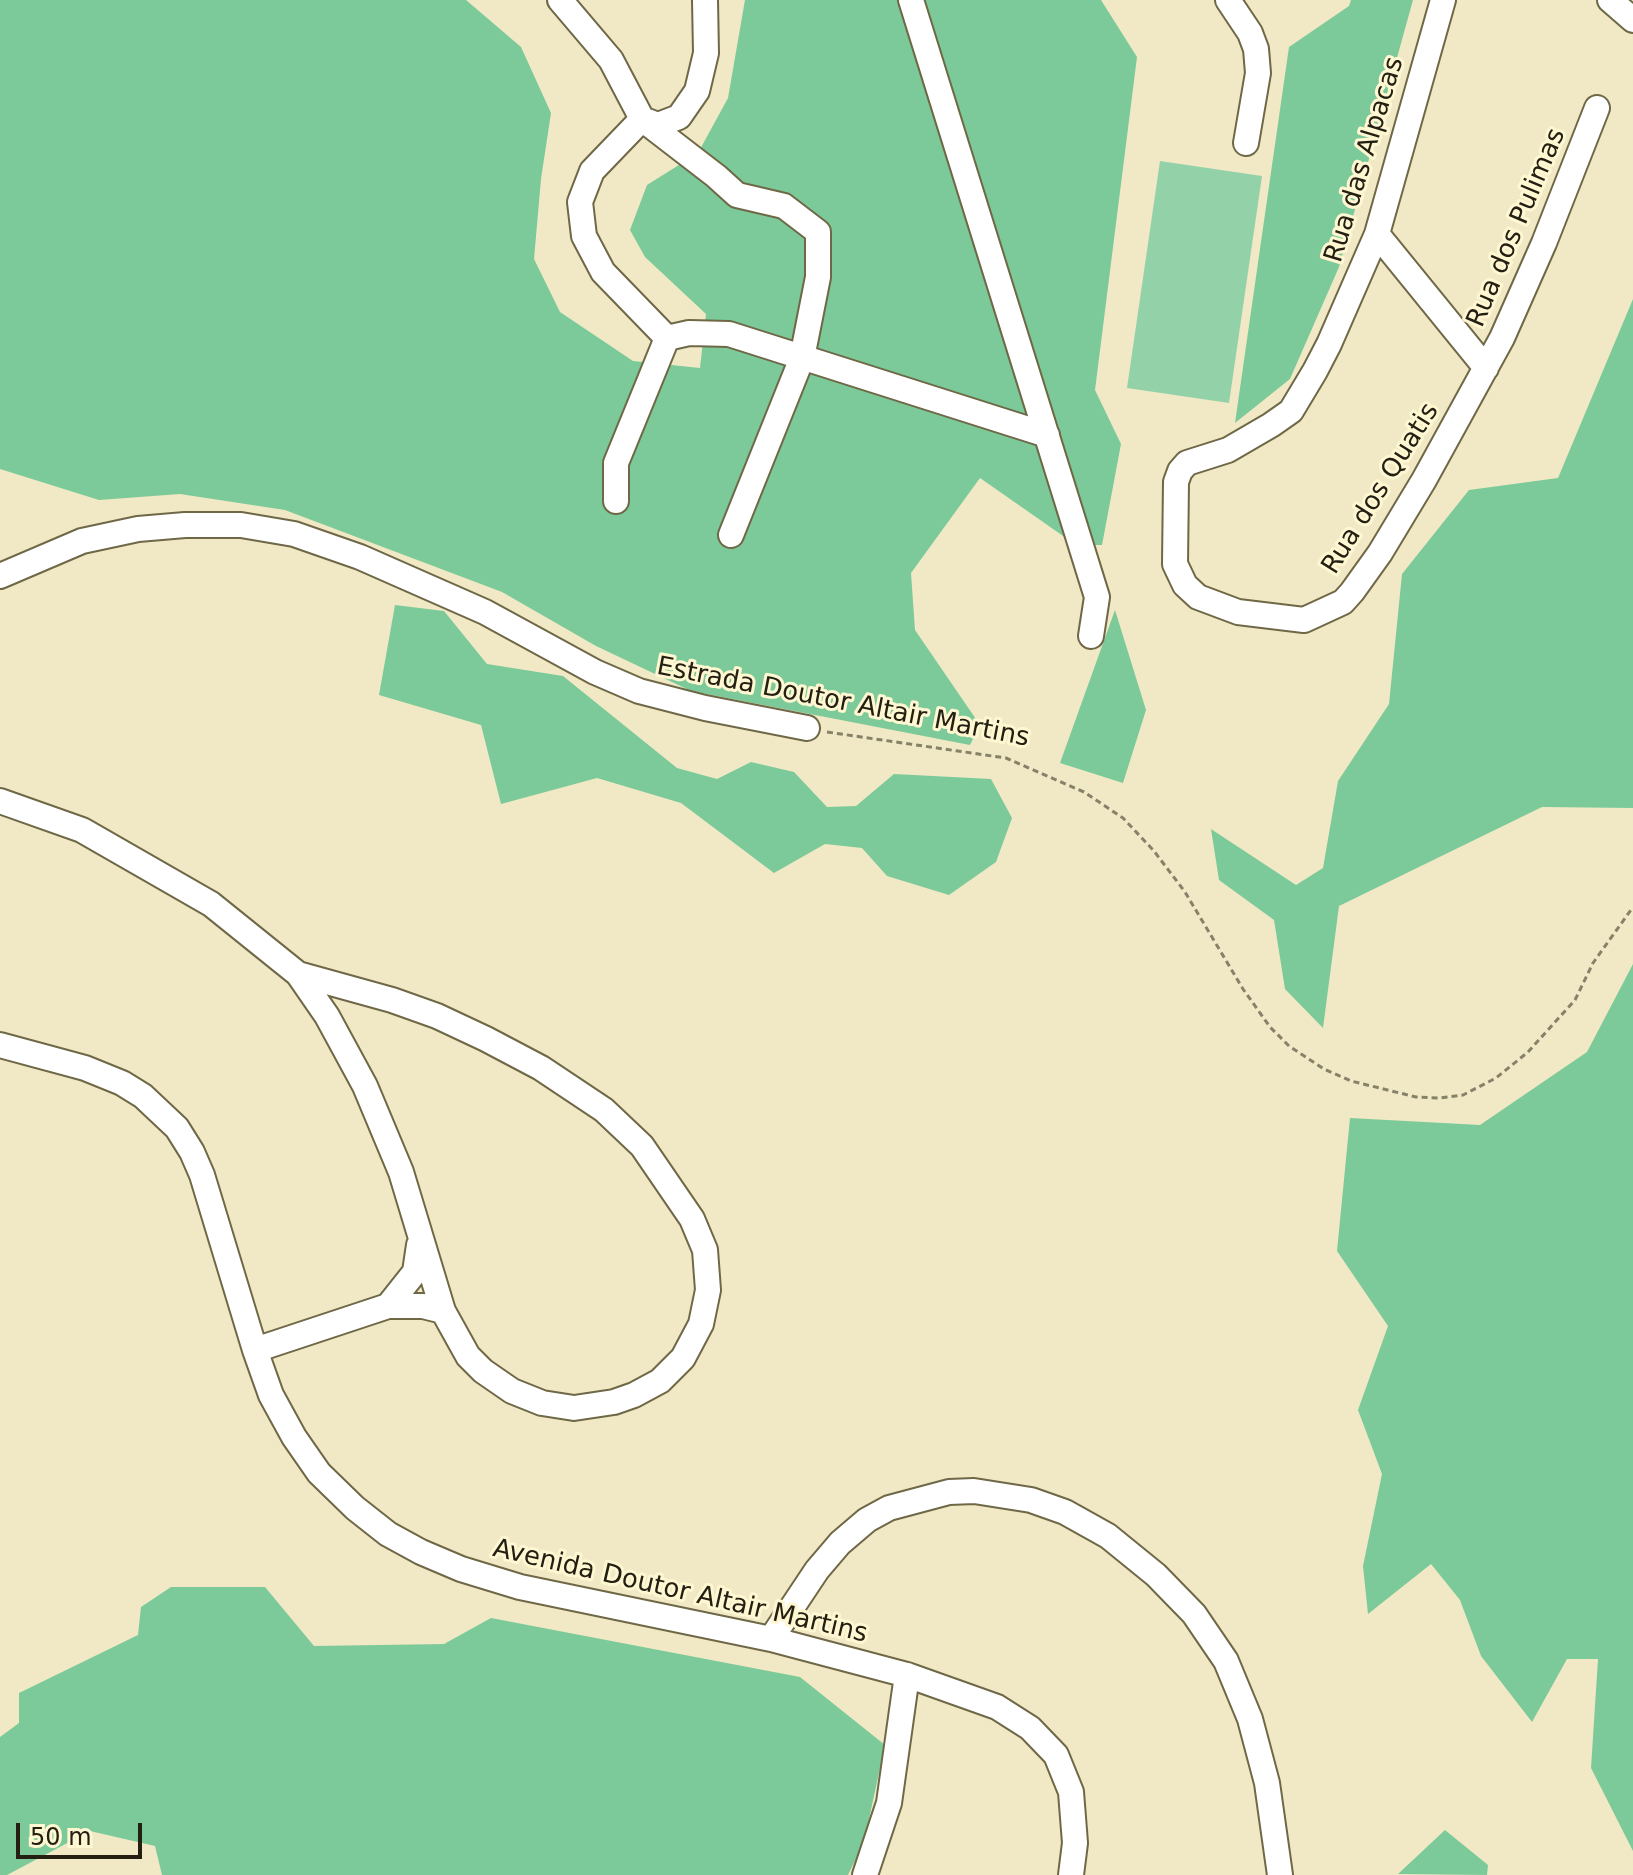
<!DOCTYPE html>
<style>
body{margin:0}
#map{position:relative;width:1633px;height:1875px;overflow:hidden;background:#f1e9c5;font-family:"DejaVu Sans",sans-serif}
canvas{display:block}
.scale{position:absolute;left:16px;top:1823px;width:126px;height:36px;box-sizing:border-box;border:4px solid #232013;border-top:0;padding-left:10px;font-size:24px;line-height:28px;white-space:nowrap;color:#232013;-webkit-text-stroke:6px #fff7d2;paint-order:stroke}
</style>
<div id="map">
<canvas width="1633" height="1875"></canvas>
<div class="scale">50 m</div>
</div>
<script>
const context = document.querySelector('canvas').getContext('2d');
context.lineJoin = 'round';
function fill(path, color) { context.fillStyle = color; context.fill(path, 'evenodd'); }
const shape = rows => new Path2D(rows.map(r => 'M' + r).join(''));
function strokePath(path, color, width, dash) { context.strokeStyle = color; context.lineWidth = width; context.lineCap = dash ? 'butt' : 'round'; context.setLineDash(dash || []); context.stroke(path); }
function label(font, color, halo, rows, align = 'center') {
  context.font = font + ' "DejaVu Sans",sans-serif'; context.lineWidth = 6; context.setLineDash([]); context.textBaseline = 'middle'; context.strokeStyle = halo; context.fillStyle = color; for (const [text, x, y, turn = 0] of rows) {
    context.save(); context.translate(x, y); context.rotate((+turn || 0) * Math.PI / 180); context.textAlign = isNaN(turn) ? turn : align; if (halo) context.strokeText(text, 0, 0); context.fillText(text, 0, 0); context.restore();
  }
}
fill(shape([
 [1160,161,1262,176,1229,403,1127,388]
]), '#93d2a9');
fill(shape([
 [0,0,466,0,521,47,551,113,541,179,534,259,560,312,633,361,700,368,706,314,645,257,630,230,647,185,698,153,728,98,745,0,1101,0,1137,57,1095,390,1121,444,1102,545,1076,545,980,478,911,573,915,630,980,725,970,745,691,691,596,646,502,592,285,510,180,494,99,500,0,469],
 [1351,0,1413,0,1339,267,1290,379,1235,423,1289,47,1349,6],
 [1633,299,1633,808,1542,807,1339,906,1323,1028,1285,989,1274,920,1219,880,1211,829,1296,885,1323,868,1338,781,1389,704,1402,574,1469,490,1558,478],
 [395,605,444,611,487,664,563,676,677,768,717,779,751,762,794,772,827,807,856,806,894,774,991,779,1012,818,996,862,949,895,887,876,862,848,825,844,774,873,681,803,597,778,501,804,481,725,379,695],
 [1115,610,1146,710,1123,783,1060,763],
 [1633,964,1633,1851,1591,1768,1598,1659,1567,1659,1532,1722,1481,1656,1460,1600,1431,1564,1368,1614,1363,1566,1382,1474,1358,1410,1388,1326,1337,1251,1350,1118,1480,1125,1587,1052],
 [171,1587,265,1587,314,1646,444,1644,491,1618,800,1677,885,1745,864,1842,848,1875,162,1875,155,1846,90,1831,7,1875,0,1875,0,1737,19,1723,19,1693,138,1635,141,1607],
 [1445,1830,1488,1865,1487,1875,1398,1874]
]), '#7cca99');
const minor = shape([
 [560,0,611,60,642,119,716,176,737,195,784,206,818,232,818,277,802,358,731,535],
 [911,0,1097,597,1091,636],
 [1228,0,1250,33,1256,49,1258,73,1246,143],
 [1443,0,1377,234,1329,344,1315,371,1291,411,1271,425,1228,450,1187,463,1180,471,1176,482,1175,564,1185,585,1198,597,1238,612,1304,620,1343,602,1352,592,1380,553,1424,480,1502,338,1544,243,1597,108],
 [1610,0,1633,20],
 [642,119,592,171,580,202,584,236,603,272,667,338],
 [642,119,658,125,679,117,697,91,706,53,705,0],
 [1377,234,1486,368],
 [616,501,616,463,667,338,689,333,729,334,1047,435],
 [0,576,82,541,138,529,185,525,241,525,294,534,360,557,485,612,595,672,639,691,705,708,807,728],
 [0,801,82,830,211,904,298,974,327,1016,365,1086,401,1172,443,1311,468,1356,483,1371,512,1391,542,1403,574,1408,614,1402,634,1395,660,1381,683,1358,701,1324,708,1290,705,1250,692,1219,642,1146,604,1110,541,1068,486,1039,437,1016,392,1000,298,974],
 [0,1045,85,1068,122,1083,143,1096,177,1128,192,1152,202,1175,255,1350,271,1395,294,1437,319,1473,355,1508,388,1534,421,1552,461,1569,520,1587,771,1639,907,1675,997,1707,1030,1728,1056,1755,1071,1792,1075,1843,1071,1875],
 [388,1306,423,1306,443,1311],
 [255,1350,388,1306,415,1272,419,1245],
 [771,1639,817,1570,840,1543,867,1520,889,1508,949,1492,974,1491,1031,1500,1065,1512,1108,1536,1156,1575,1194,1614,1226,1661,1250,1719,1267,1783,1280,1875],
 [865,1875,889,1803,907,1675]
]);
strokePath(minor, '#6f6847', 28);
strokePath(shape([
 [827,732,1006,758,1084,792,1123,818,1154,851,1185,892,1243,989,1270,1027,1289,1046,1324,1069,1351,1081,1416,1097,1440,1098,1463,1095,1496,1078,1528,1052,1575,1000,1593,963,1633,907]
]), '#868169', 3, [6, 4]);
strokePath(minor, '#fff', 24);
label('26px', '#232013', '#fff7d2', [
 ["Rua das Alpacas",1365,160,-73],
 ["Rua dos Pulimas",1517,228,-67],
 ["Rua dos Quatis",1381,489,-58],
 ["Estrada Doutor Altair Martins",843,703,11],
 ["Avenida Doutor Altair Martins",680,1592,13]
]);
</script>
